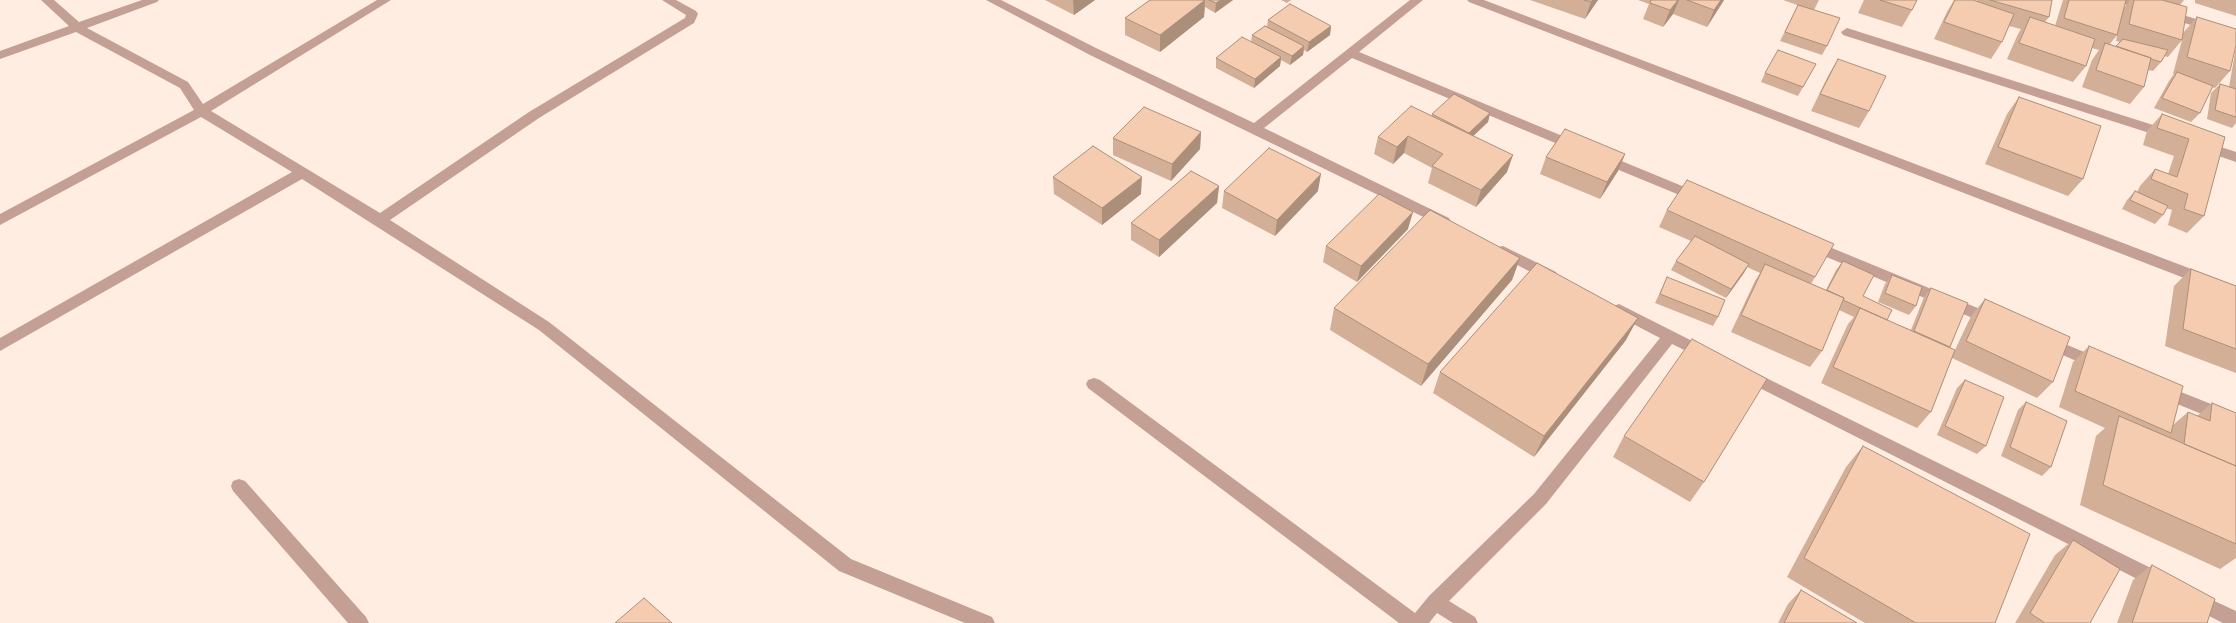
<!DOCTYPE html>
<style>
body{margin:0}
canvas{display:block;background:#ffede1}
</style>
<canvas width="2236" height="623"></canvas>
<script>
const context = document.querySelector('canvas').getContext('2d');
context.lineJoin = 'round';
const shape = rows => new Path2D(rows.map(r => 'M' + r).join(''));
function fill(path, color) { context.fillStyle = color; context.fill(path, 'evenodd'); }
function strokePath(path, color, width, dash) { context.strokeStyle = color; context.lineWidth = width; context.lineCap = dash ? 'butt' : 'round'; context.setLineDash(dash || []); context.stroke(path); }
fill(shape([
 [41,0,54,0,79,22,142,0,159,0,157,2,87,28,188,82,203,104,377,0,391,0,211,111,380,213,529,112,685,18,686,15,662,0,676,0,696,11,698,14,694,23,539,118,390,220,549,322,851,559,992,617,995,623,965,623,839,571,539,330,302,179,0,351,0,338,292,172,201,117,0,225,0,214,194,110,180,88,76,32,0,59,0,51,69,26,41,0],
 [986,0,1001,0,1098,49,1254,123,1410,0,1423,0,1359,52,1582,144,1584,147,1582,150,1572,150,1352,58,1264,128,1449,218,1451,222,1449,226,1444,227,1090,55,986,0],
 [1467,0,1484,0,2236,286,2236,298,1469,2,1467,0],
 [2115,0,2133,0,2236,31,2236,39,2117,2,2115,0],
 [1847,28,2172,131,2174,134,2167,138,2162,137,1843,35,1841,32,1847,28],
 [2203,141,2236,152,2236,162,2198,149,2196,146,2198,143,2203,141],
 [1602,153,1704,195,1706,198,1704,201,1699,203,1694,201,1597,161,1595,158,1597,155,1602,153],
 [1810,239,1997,316,2000,320,1997,324,1992,326,1987,324,1805,248,1803,244,1805,240,1810,239],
 [1503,246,1556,272,1558,276,1556,280,1551,281,1546,280,1498,255,1496,251,1498,247,1503,246],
 [1619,304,1710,350,1713,354,1710,358,1705,360,1672,344,1546,504,1449,601,1475,617,1478,623,1453,623,1437,613,1429,623,1399,623,1088,388,1086,384,1088,380,1094,378,1100,380,1415,613,1429,596,1534,494,1660,338,1614,314,1612,310,1614,306,1619,304],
 [2046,336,2103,360,2106,364,2103,368,2098,370,2041,346,2038,342,2041,338,2046,336],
 [1746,368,2165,575,2168,581,2165,587,2159,589,2153,587,1740,378,1738,374,1740,370,1746,368],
 [2161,384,2236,414,2236,428,2155,395,2153,390,2155,385,2161,384],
 [239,479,245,481,366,617,369,623,348,623,233,491,231,486,233,481,239,479],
 [2195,592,2236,611,2236,623,2223,623,2189,606,2186,600,2189,594,2195,592]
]), '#c39f94');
fill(shape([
 [1045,0,1095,0,1074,15],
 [1150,0,1233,0,1215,13,1205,7,1204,17,1160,52,1125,35,1125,18],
 [1281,0,1291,0,1287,3],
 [1530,0,1598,0,1585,19],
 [1638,0,1724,0,1707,27,1673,14,1663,27,1643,19,1649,4],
 [1783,0,1819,0,1814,10,1827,46,1822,55,1780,41,1798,5,1800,6],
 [1864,0,1917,0,1912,10,1902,27,1858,13],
 [1954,0,1973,0,1977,1,1977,0,2052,0,2049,17,2045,22,2055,26,2063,0,2126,0,2124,8,2130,0,2184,0,2180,5,2182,38,2183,33,2197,17,2230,71,2215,88,2212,87,2200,113,2191,122,2154,108,2169,81,2174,74,2173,74,2182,40,2168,57,2164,56,2161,62,2153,71,2148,70,2144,87,2130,104,2082,87,2092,60,2099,50,2092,48,2086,66,2073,82,2007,59,2018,34,2021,29,2009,26,2002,42,1991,59,1934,39,1947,12],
 [2117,35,2116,41,2120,42,2116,46,2110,44],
 [2195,0,2236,0,2236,16,2195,3],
 [1268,20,1331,26,1330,35,1307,52,1304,50,1303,55,1290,65,1281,60,1280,66,1254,88,1216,68,1216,58,1251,42,1252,35,1267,26],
 [2236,47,2236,123,2232,128,2207,119,2211,93,2220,84,2229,87],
 [1838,59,1869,111,1859,128,1811,111,1828,76],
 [1816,64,1798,96,1761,82,1765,73],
 [2019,97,2083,179,2068,196,1985,164,2007,114],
 [1490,113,1488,122,1473,136,1507,172,1476,207,1428,183,1432,168,1404,153,1393,164,1374,154,1378,137,1431,116,1432,114],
 [2162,114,2225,137,2204,216,2187,233,2168,225,2172,210,2166,208,2163,215,2155,224,2122,209,2127,200,2135,191,2137,192,2140,186,2155,169,2168,174,2174,156,2143,145,2147,131],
 [1201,132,1200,149,1171,181,1113,155,1113,138],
 [1625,154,1618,171,1600,199,1540,174,1546,157],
 [1053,177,1141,194,1102,225,1054,194],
 [1219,186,1217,203,1159,257,1131,240,1131,223],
 [1224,191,1318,191,1275,236,1222,208],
 [1667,210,1815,277,1811,284,1826,290,1836,270,1843,261,1863,296,1887,320,1911,330,1924,297,1931,288,1950,347,1954,352,1971,316,1985,299,2053,382,2037,398,1952,358,1931,412,1917,428,1821,383,1848,324,1854,317,1839,310,1822,351,1810,367,1731,332,1755,281,1760,273,1747,267,1726,298,1671,270,1676,261,1691,241,1659,227],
 [1408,229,1357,282,1323,262,1326,246],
 [1520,258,1512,280,1421,386,1330,330,1334,308],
 [2191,269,2236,286,2236,373,2165,346,2174,286],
 [1892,275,1916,306,1909,315,1878,302,1885,284],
 [1667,277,1718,317,1713,326,1655,303],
 [1626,340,1534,457,1433,393,1440,372],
 [2089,346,2173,425,2188,412,2197,416,2212,403,2236,413,2236,558,2220,569,2080,505,2096,436,2105,428,2059,407,2073,362],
 [1965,380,1986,446,1977,454,1937,435,1957,388],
 [2026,402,2051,467,2042,476,2001,456,2018,410],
 [1624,436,1704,482,1690,502,1613,457],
 [1863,446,1995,623,1865,623,1787,577,1846,467],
 [2073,540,2090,623,2015,623,2055,555],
 [2152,565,2207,623,2117,623,2133,580],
 [1801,590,1857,623,1778,623,1788,604]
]), '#d3af97');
fill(shape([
 [1073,0,1095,0,1074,15],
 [1205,0,1204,17,1160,52,1160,35],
 [1221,0,1233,0,1215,13,1216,3],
 [1593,0,1598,0,1585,19,1591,2],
 [1678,0,1679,0,1673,14,1663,27,1670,10],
 [1721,0,1724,0,1707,27,1714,10],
 [1331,26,1330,35,1307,52,1309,42],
 [1304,46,1303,55,1290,65,1292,56],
 [1281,57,1280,66,1254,88,1255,79],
 [1490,113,1488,122,1466,143,1469,133],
 [1201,132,1200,149,1171,181,1172,164],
 [1408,136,1404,153,1393,164,1397,147],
 [1625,154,1618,171,1600,199,1607,182],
 [1513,155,1507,172,1476,207,1481,190],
 [1321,174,1318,191,1275,236,1277,220],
 [1142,177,1141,194,1102,225,1102,208],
 [1219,186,1217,203,1159,257,1159,240],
 [1413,212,1408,229,1357,282,1361,266],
 [1520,258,1512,280,1421,386,1428,364],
 [1749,264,1744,273,1726,298,1731,289],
 [1638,318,1626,340,1534,457,1544,436]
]), '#ac8f7b');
const building = shape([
 [1150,0,1205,0,1160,35,1125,18,1150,0],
 [1209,0,1221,0,1216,3,1209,0],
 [1584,0,1593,0,1591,2,1584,0],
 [1651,0,1678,0,1670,10,1650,3,1651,0],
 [1687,0,1721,0,1714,10,1687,0],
 [1880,0,1917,0,1912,10,1880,0],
 [1955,0,1973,0,2014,14,2002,42,1944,22,1955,0],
 [1990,0,2052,0,2049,17,1990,0],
 [2069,0,2126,0,2117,35,2064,18,2069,0],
 [2134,0,2162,0,2187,7,2182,40,2129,24,2134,0],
 [1290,4,1331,26,1309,42,1268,20,1290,4],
 [1798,5,1840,18,1827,46,1785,32,1798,5],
 [2030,17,2095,39,2086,66,2019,43,2030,17],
 [2197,17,2236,29,2236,45,2230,71,2187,57,2197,17],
 [1265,26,1304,46,1292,56,1252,35,1265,26],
 [1242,37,1281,57,1255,79,1216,58,1242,37],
 [2123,39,2168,50,2161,62,2151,59,2151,58,2116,46,2123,39],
 [2105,43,2151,58,2144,87,2096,70,2105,43],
 [1778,50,1816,64,1803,87,1765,73,1778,50],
 [1838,59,1886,76,1869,111,1820,94,1838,59],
 [2177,72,2213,86,2200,113,2162,98,2177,72],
 [2220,84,2236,89,2236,117,2215,110,2220,84],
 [1454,94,1490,113,1469,133,1432,114,1454,94],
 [2019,97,2101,126,2083,179,1998,147,2019,97],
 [1411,106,1513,155,1481,190,1432,166,1443,154,1408,136,1397,147,1378,137,1411,106],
 [1144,107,1201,132,1172,164,1113,138,1144,107],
 [2162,114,2225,137,2204,216,2184,209,2188,194,2151,179,2155,169,2177,177,2189,139,2157,128,2162,114],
 [1565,129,1625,154,1607,182,1546,157,1565,129],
 [1093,146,1142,177,1102,208,1053,177,1093,146],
 [1269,148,1321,174,1277,220,1224,191,1269,148],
 [1191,171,1219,186,1159,240,1131,223,1191,171],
 [1687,180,1834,244,1815,277,1667,210,1687,180],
 [2135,191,2168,206,2163,215,2130,200,2135,191],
 [1379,194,1413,212,1361,266,1326,246,1379,194],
 [1430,210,1520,258,1428,364,1334,308,1430,210],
 [1695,236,1749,264,1731,289,1676,261,1695,236],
 [1843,261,1874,275,1863,296,1892,310,1887,320,1843,300,1844,298,1827,290,1843,261],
 [1537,263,1638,318,1544,436,1440,372,1537,263],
 [1765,264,1844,298,1822,351,1741,315,1765,264],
 [2191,269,2236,286,2236,349,2183,329,2191,269],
 [1892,275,1922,287,1916,306,1885,293,1892,275],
 [1667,277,1725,300,1718,317,1660,294,1667,277],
 [1931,288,1968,303,1950,347,1914,331,1931,288],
 [1985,299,2070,337,2053,382,1966,341,1985,299],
 [1860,308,1955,350,1931,412,1833,367,1860,308],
 [1692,339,1767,379,1704,482,1624,436,1692,339],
 [2089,346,2183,386,2171,433,2075,391,2089,346],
 [1965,380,2004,397,1986,446,1945,426,1965,380],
 [2026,402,2067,421,2051,467,2010,447,2026,402],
 [2212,403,2236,413,2236,466,2184,444,2188,412,2210,421,2212,403],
 [2119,416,2236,466,2236,544,2103,485,2119,416],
 [1863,446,2030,534,1995,623,1916,623,1804,558,1863,446],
 [2073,540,2120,569,2090,623,2045,623,2030,613,2073,540],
 [2152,565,2215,599,2207,623,2132,623,2152,565],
 [1801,590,1857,623,1784,623,1801,590],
 [644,598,672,623,615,623,644,598]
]);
fill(building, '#f5ccb0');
strokePath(building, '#ac8f7b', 1);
</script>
